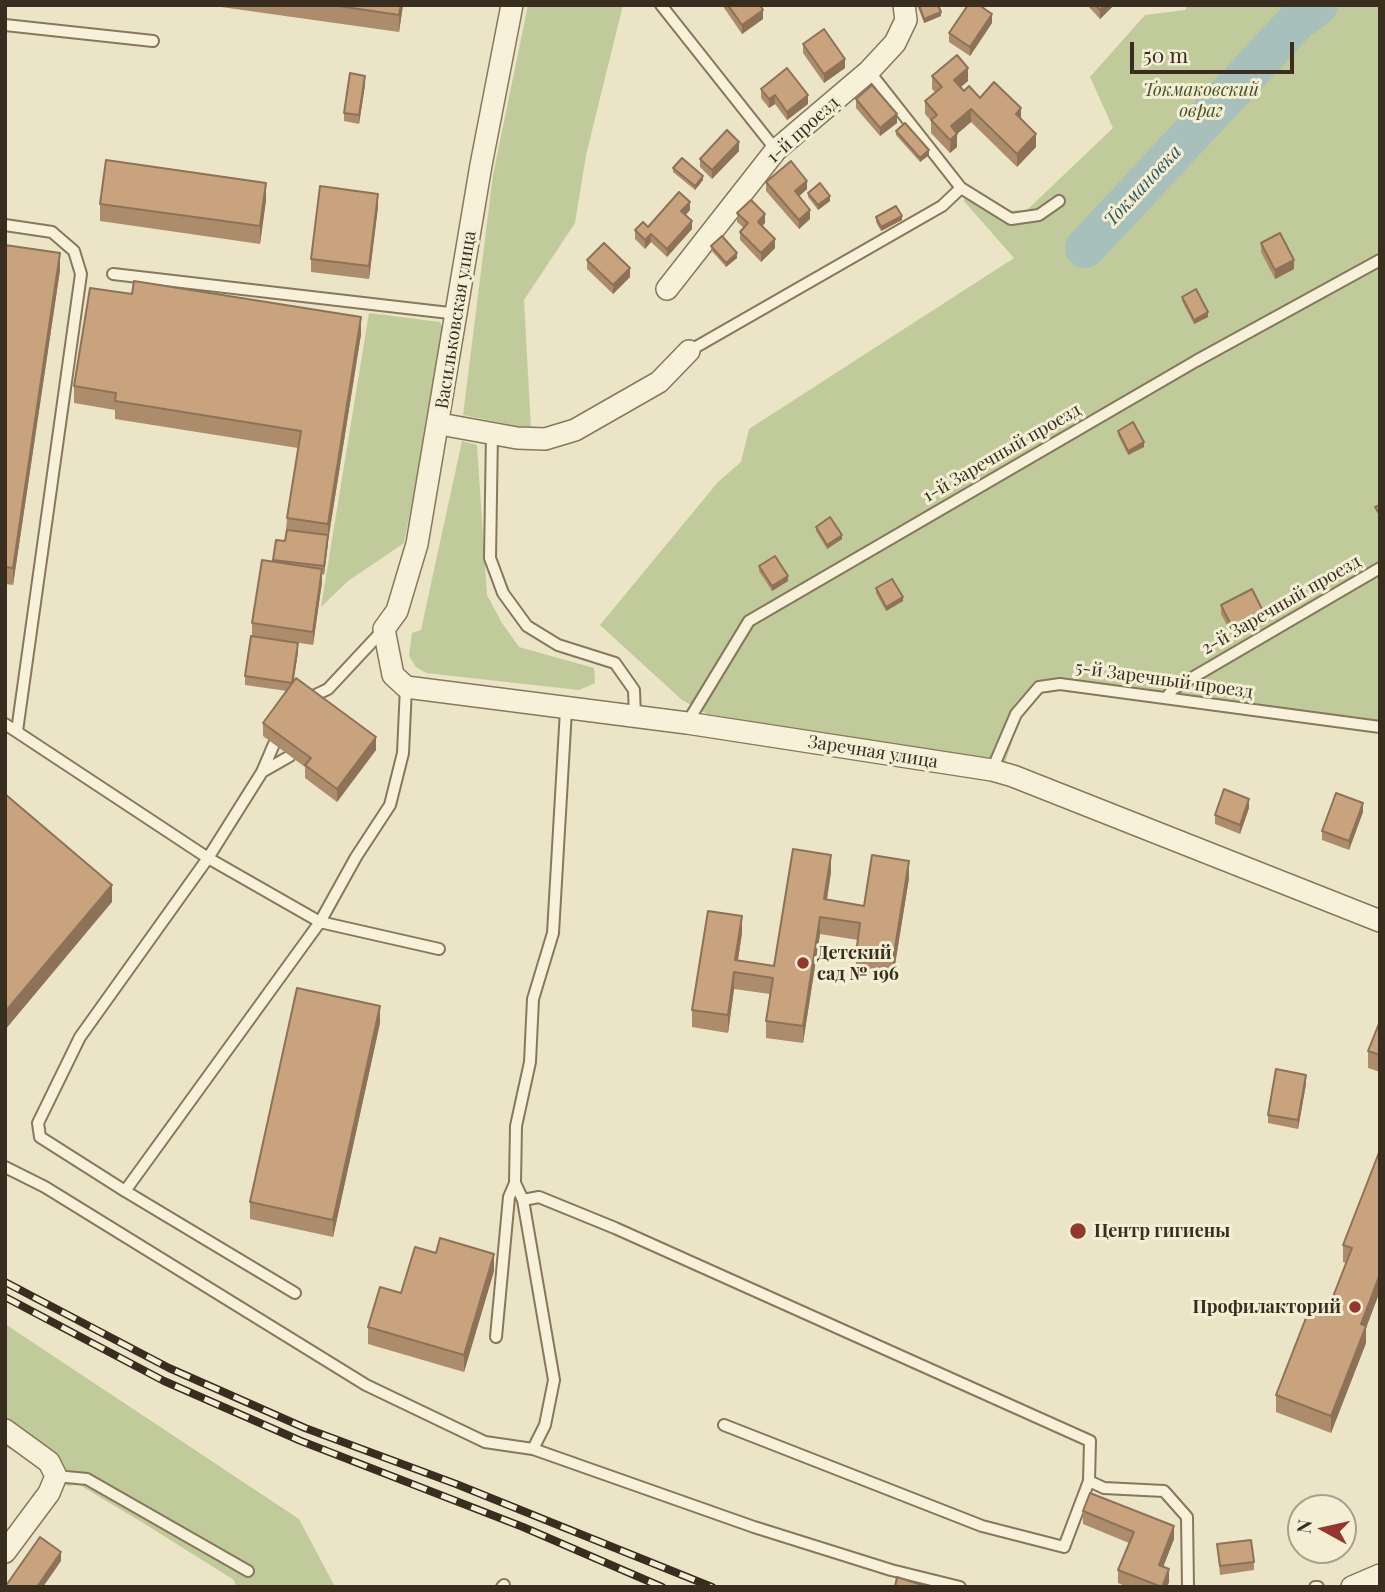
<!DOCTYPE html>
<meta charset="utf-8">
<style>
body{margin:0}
#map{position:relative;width:1385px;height:1592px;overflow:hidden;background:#ece4c6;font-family:"Playfair Display",serif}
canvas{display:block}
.frame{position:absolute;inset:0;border:7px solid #382d1f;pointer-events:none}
.north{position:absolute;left:1287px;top:1494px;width:70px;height:70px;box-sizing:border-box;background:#f4eed5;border:2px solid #a9a18c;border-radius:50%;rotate:278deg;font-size:19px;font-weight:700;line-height:28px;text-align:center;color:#382d1f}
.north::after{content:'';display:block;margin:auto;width:24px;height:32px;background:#93372f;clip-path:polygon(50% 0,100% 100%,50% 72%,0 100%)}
.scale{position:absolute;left:1130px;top:42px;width:164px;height:32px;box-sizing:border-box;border:4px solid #382d1f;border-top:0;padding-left:9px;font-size:21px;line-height:24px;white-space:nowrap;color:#382d1f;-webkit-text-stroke:5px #f4eed5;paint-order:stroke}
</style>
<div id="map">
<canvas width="1385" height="1592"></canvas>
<div class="frame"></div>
<div class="north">N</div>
<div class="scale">50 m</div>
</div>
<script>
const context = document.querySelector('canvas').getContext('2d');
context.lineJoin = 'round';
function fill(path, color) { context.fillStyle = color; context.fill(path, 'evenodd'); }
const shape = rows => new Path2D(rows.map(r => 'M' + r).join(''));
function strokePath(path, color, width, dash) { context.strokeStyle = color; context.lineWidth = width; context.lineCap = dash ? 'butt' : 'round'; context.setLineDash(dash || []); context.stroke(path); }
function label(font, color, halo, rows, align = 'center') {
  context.font = font + ' "Playfair Display",serif'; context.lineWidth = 6; context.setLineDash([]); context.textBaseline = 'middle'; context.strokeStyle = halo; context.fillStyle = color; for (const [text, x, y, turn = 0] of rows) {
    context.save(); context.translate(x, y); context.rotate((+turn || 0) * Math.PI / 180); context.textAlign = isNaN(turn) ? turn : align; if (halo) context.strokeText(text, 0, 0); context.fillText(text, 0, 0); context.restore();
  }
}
fill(shape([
 [528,5,623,5,586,155,575,223,524,300,531,429,463,415,493,175],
 [1188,5,1380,5,1380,732,1167,700,1059,690,1041,692,1021,714,1005,763,707,714,682,700,600,625,718,482,741,462,749,429,1014,258,963,200,977,196,1007,211,1027,210,1113,128,1090,77,1145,15,1185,10],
 [369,313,440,322,445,331,404,543,348,581,321,607],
 [462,441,477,445,487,595,502,623,519,647,594,668,595,683,579,690,426,673,416,667,409,656,412,633,421,630],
 [5,1324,299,1519,335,1587,236,1587,234,1580,140,1521,78,1484,68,1486,45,1476,42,1468,5,1446]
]), '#c0ca9a');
strokePath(shape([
 [1085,248,1296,22,1318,5]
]), '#a7c0bb', 40);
const lane = shape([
 [661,5,776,150],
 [5,25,153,41],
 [869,71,961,188],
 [5,225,52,232,74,251,81,274,17,731],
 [113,274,458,314],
 [689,351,942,206,961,188,1011,219,1039,215,1059,201],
 [492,433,490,558,503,593,527,626,558,645,615,663,634,690,635,717],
 [1167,697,1173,689,1380,568],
 [307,699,328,689,384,629],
 [687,723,749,621,1196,361,1380,260],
 [5,724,208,858,320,922,439,949],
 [274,744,262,772,208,858,80,1037,38,1123,40,1137,125,1191,320,922,356,857,390,805,403,753,406,687],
 [992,770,1016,714,1039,687,1060,684,1380,727],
 [262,772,290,756],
 [5,1167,45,1187,366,1385,485,1442,533,1449,545,1425,554,1380,523,1200,515,1183,516,1126,530,1062,533,999,553,933,566,710],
 [125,1191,295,1293],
 [523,1200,539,1197,615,1228,1090,1441,1089,1481,1064,1547,982,1526,724,1425],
 [496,1337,509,1197,515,1183],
 [533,1449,754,1527,891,1570,960,1587],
 [56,1476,87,1479,248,1571],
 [1089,1481,1104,1488,1164,1491,1187,1517,1188,1587],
 [502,1587,504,1585],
 [1315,1587,1318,1587]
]);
const street = shape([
 [512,5,481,165,417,544,397,611,384,629,393,675,406,687,687,723,992,770,1013,776,1380,921],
 [667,289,776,150,869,71,895,43,906,20,904,5],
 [440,424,517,438,545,439,575,430,659,382,689,351],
 [5,1430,49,1462,56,1476,49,1493,5,1552],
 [1352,1587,1380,1575]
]);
strokePath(lane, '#87775c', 14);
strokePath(street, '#87775c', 24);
strokePath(lane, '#f7f1d9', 10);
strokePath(street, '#f7f1d9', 21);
const rail = shape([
 [5,1282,169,1368,305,1428,456,1484,712,1587],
 [5,1297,164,1381,301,1441,523,1527,662,1587]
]);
strokePath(rail, '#382d1f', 8);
strokePath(rail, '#f4eed5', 5, [16]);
fill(shape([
 [207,5,403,5,399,32],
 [722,5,760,5,763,19,742,34],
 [917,5,938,5,941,16,924,23],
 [1087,5,1114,5,1100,19],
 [992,23,970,56,949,42,949,33],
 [803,44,845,68,824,83,803,53],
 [932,76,968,81,960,87,964,91,980,98,1021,120,1036,147,1017,167,971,122,957,134,957,147,950,153,931,133,931,121,925,114,925,101,935,92,932,89],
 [365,85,359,124,344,121,344,113],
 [761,89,808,104,787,120,775,104,769,108,761,98],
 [856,99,897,123,880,136,856,108],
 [896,131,929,155,920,162,896,135],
 [739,151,712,179,700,167,700,159],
 [673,168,703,180,695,190,673,172],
 [766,182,807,189,799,196,810,219,799,229,766,191],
 [808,193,830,201,818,210,808,197],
 [266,200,260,244,100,221,100,204],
 [378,207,369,279,311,272,311,259],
 [690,210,686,215,692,229,667,257,651,242,645,249,635,239,635,230,648,227],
 [737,213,765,223,762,226,775,248,761,262,740,240,740,232,744,228,737,222],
 [876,217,902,220,881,231,876,222],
 [1261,243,1294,269,1275,279,1261,252],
 [5,245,60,270,13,585,5,584],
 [711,246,737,258,726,267,711,250],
 [587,260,630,277,613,294,587,269],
 [1182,297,1208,317,1194,324,1182,301],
 [361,334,328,541,324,575,322,574,322,582,313,645,252,636,252,623,273,562,276,540,285,541,287,518,298,448,115,419,115,410,74,403,74,386],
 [1118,431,1144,447,1128,455,1118,435],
 [816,527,842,539,827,549,816,531],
 [759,566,788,581,772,591,759,571],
 [876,588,903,601,886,611,876,593],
 [1221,605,1263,620,1232,635,1221,614],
 [298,652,293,682,376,750,337,802,305,778,305,767,263,736,263,723,287,691,245,685,245,676],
 [1249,808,1240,834,1215,824,1215,815],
 [1363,812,1349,850,1322,840,1322,831],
 [831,872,827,900,864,906,909,878,893,977,856,971,856,954,858,940,820,934,803,1043,766,1038,766,1021,770,994,734,989,728,1033,692,1027,692,1010,742,933,738,960,774,966],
 [1380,1021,1380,1072,1368,1068,1368,1051],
 [380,1023,333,1237,250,1219,250,1202],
 [1306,1084,1298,1129,1268,1123,1268,1115],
 [1380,1150,1380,1291,1366,1328,1366,1343,1331,1433,1276,1412,1276,1395,1327,1312,1346,1263,1343,1262,1343,1245],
 [494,1271,464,1372,368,1344,368,1327,401,1293],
 [1083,1511,1174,1539,1163,1566,1169,1582,1167,1587,1127,1587,1118,1583,1118,1570,1129,1543,1083,1524],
 [1217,1544,1254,1562,1254,1570,1220,1575]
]), '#ad8c6c');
fill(shape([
 [401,5,403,5,399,32,399,15],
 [1105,5,1114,5,1100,19,1100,10],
 [763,10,763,19,742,34,742,25],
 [941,12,941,16,924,23,924,19],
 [992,14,992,23,970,56,970,47],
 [845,59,845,68,824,83,824,74],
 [968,68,968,81,954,93,954,80],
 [365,76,365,85,359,124,359,115],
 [775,95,775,104,769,108,769,99],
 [808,95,808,104,787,120,787,112],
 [1021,108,1021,121,1016,114],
 [971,109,971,122,957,134,957,147,950,153,951,126],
 [897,114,897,123,880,136,880,128],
 [1036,134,1036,147,1017,167,1017,154],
 [739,142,739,151,712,179,712,170],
 [929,150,929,155,920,162,920,158],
 [703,176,703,180,695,190,695,186],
 [807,181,807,189,795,200,795,191],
 [266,183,266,200,260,244,260,226],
 [378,194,378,207,369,279,369,266],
 [830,196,830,201,818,210,818,205],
 [690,202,690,210,681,219,681,211],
 [810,210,810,219,799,229,799,220],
 [765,214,765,223,758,230,758,222],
 [902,216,902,220,881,231,881,227],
 [692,221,692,229,667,257,667,249],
 [651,234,651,242,645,249,645,240],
 [775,239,775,248,761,262,761,253],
 [60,253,60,270,13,585,13,568],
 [737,253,737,258,726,267,726,263],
 [1294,260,1294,269,1275,279,1275,270],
 [630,268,630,277,613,294,613,285],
 [1208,312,1208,317,1194,324,1194,320],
 [361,317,361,334,328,541,328,524],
 [1144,442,1144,447,1128,455,1128,451],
 [328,535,328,544,324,575,324,566],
 [842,535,842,539,827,549,827,545],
 [322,569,322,582,313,645,313,632],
 [788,576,788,581,772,591,772,586],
 [903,597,903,601,886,611,886,607],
 [1263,611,1263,620,1232,635,1232,627],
 [298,643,298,652,292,692,292,683],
 [376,737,376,750,337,802,337,789],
 [1249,799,1249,808,1240,834,1240,825],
 [1363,803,1363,812,1349,850,1349,841],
 [831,855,831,872,824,916,824,899],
 [909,861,909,878,893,977,893,960],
 [112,885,112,902,5,1030,5,1012],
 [742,916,742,933,736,972,735,960],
 [820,917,820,934,803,1043,803,1026],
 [734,972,734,989,728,1033,728,1015],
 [380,1006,380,1023,333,1237,333,1220],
 [1306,1075,1306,1084,1298,1129,1298,1120],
 [494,1254,494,1271,464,1372,464,1355],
 [1380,1274,1380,1291,1366,1328,1366,1343,1331,1433,1331,1416,1361,1324],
 [1174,1526,1174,1539,1159,1578,1159,1565],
 [61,1552,61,1561,43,1587,37,1587],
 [1169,1569,1169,1582,1167,1587,1162,1587]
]), '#8d7258');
const building = shape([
 [332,5,401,5,399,15,332,5],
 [728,5,760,5,763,10,742,25,728,5],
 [919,5,938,5,941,12,924,19,919,5],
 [968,5,979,5,992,14,970,47,949,33,968,5],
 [1096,5,1105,5,1100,10,1096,5],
 [824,29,845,59,824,74,803,44,824,29],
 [957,55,968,68,954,80,964,91,969,86,980,98,994,82,1021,108,1016,114,1036,134,1017,154,971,109,951,126,957,134,950,140,931,120,937,115,925,101,942,87,932,76,957,55],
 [787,68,808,95,787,112,775,95,769,99,761,89,787,68],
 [350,73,365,76,359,115,344,113,350,73],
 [872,85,897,114,880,128,856,99,872,85],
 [905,123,929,150,920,158,896,131,905,123],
 [727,130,739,142,712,170,700,159,727,130],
 [682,158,703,176,695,186,673,168,682,158],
 [106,160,266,183,260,226,100,204,106,160],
 [791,161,807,181,795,191,810,210,799,220,766,182,791,161],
 [820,183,830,196,818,205,808,193,820,183],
 [320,186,378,194,369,266,311,259,320,186],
 [679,192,690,202,681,211,692,221,667,249,651,234,645,240,635,230,643,222,648,227,679,192],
 [751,200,765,214,758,222,775,239,761,253,740,232,748,223,737,213,751,200],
 [896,206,902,216,881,227,876,217,896,206],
 [1280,233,1294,260,1275,270,1261,243,1280,233],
 [722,236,737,253,726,263,711,246,722,236],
 [604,243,630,268,613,285,587,260,604,243],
 [5,245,60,253,13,568,5,567,5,245],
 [134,281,361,317,328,524,287,518,301,431,115,401,116,393,74,386,90,288,132,294,134,281],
 [1196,289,1208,312,1194,320,1182,297,1196,289],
 [1133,422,1144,442,1128,451,1118,431,1133,422],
 [1380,505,1380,515,1375,507,1380,505],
 [830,517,842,535,827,545,816,527,830,517],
 [287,530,328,535,324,566,273,560,276,540,285,541,287,530],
 [775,556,788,576,772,586,759,566,775,556],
 [262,560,322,569,313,632,252,623,262,560],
 [892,579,903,597,886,607,876,588,892,579],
 [1252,589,1263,611,1232,627,1221,605,1252,589],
 [251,636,298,643,292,683,245,676,251,636],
 [296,678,376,737,337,789,305,765,311,758,263,723,296,678],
 [1224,789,1249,799,1240,825,1215,815,1224,789],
 [1336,793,1363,803,1349,841,1322,831,1336,793],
 [5,794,112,885,5,1012,5,794],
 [793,849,831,855,824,899,864,906,872,855,909,861,893,960,856,954,860,923,820,917,803,1026,766,1021,773,978,734,972,728,1015,692,1010,708,911,742,916,735,960,774,966,793,849],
 [297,988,380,1006,333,1220,250,1202,297,988],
 [1380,1021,1380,1055,1368,1051,1380,1021],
 [1276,1069,1306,1075,1298,1120,1268,1115,1276,1069],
 [1380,1150,1380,1274,1361,1324,1366,1326,1331,1416,1276,1395,1311,1305,1327,1312,1352,1248,1343,1245,1380,1150],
 [440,1238,494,1254,464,1355,368,1327,380,1287,401,1293,415,1247,436,1253,440,1238],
 [1090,1493,1174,1526,1159,1565,1169,1569,1162,1587,1118,1570,1134,1532,1083,1511,1090,1493],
 [40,1537,61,1552,37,1587,5,1587,40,1537],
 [1251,1540,1254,1562,1220,1566,1217,1544,1251,1540],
 [897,1577,928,1587,895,1587,897,1577]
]);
fill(building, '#c9a37d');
strokePath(building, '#8d7258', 2);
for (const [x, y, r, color] of [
 [803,963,7,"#93372f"],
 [1078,1231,9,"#93372f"],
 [1355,1307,7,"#93372f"]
]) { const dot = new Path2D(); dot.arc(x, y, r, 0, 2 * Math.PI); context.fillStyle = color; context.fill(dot); strokePath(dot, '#f4eed5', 2.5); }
label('italic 18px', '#445327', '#f4eed5', [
 ["Токмаковский",1201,90],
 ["овраг",1201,111]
]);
label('18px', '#382d1f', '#f4eed5', [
 ["1-й проезд",803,130,-42],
 ["Васильковская улица",456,320,-81],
 ["1-й Заречный проезд",1002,453,-30],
 ["2-й Заречный проезд",1281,605,-30],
 ["5-й Заречный проезд",1164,680,8],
 ["Заречная улица",873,752,9]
]);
label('bold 18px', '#382d1f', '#f4eed5', [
 ["Детский",817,953],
 ["сад № 196",817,974],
 ["Центр гигиены",1094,1231],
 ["Профилакторий",1341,1307,"right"]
], 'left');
label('italic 19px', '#2f5657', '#f4eed5', [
 ["Токмановка",1143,186,-47]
]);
</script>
